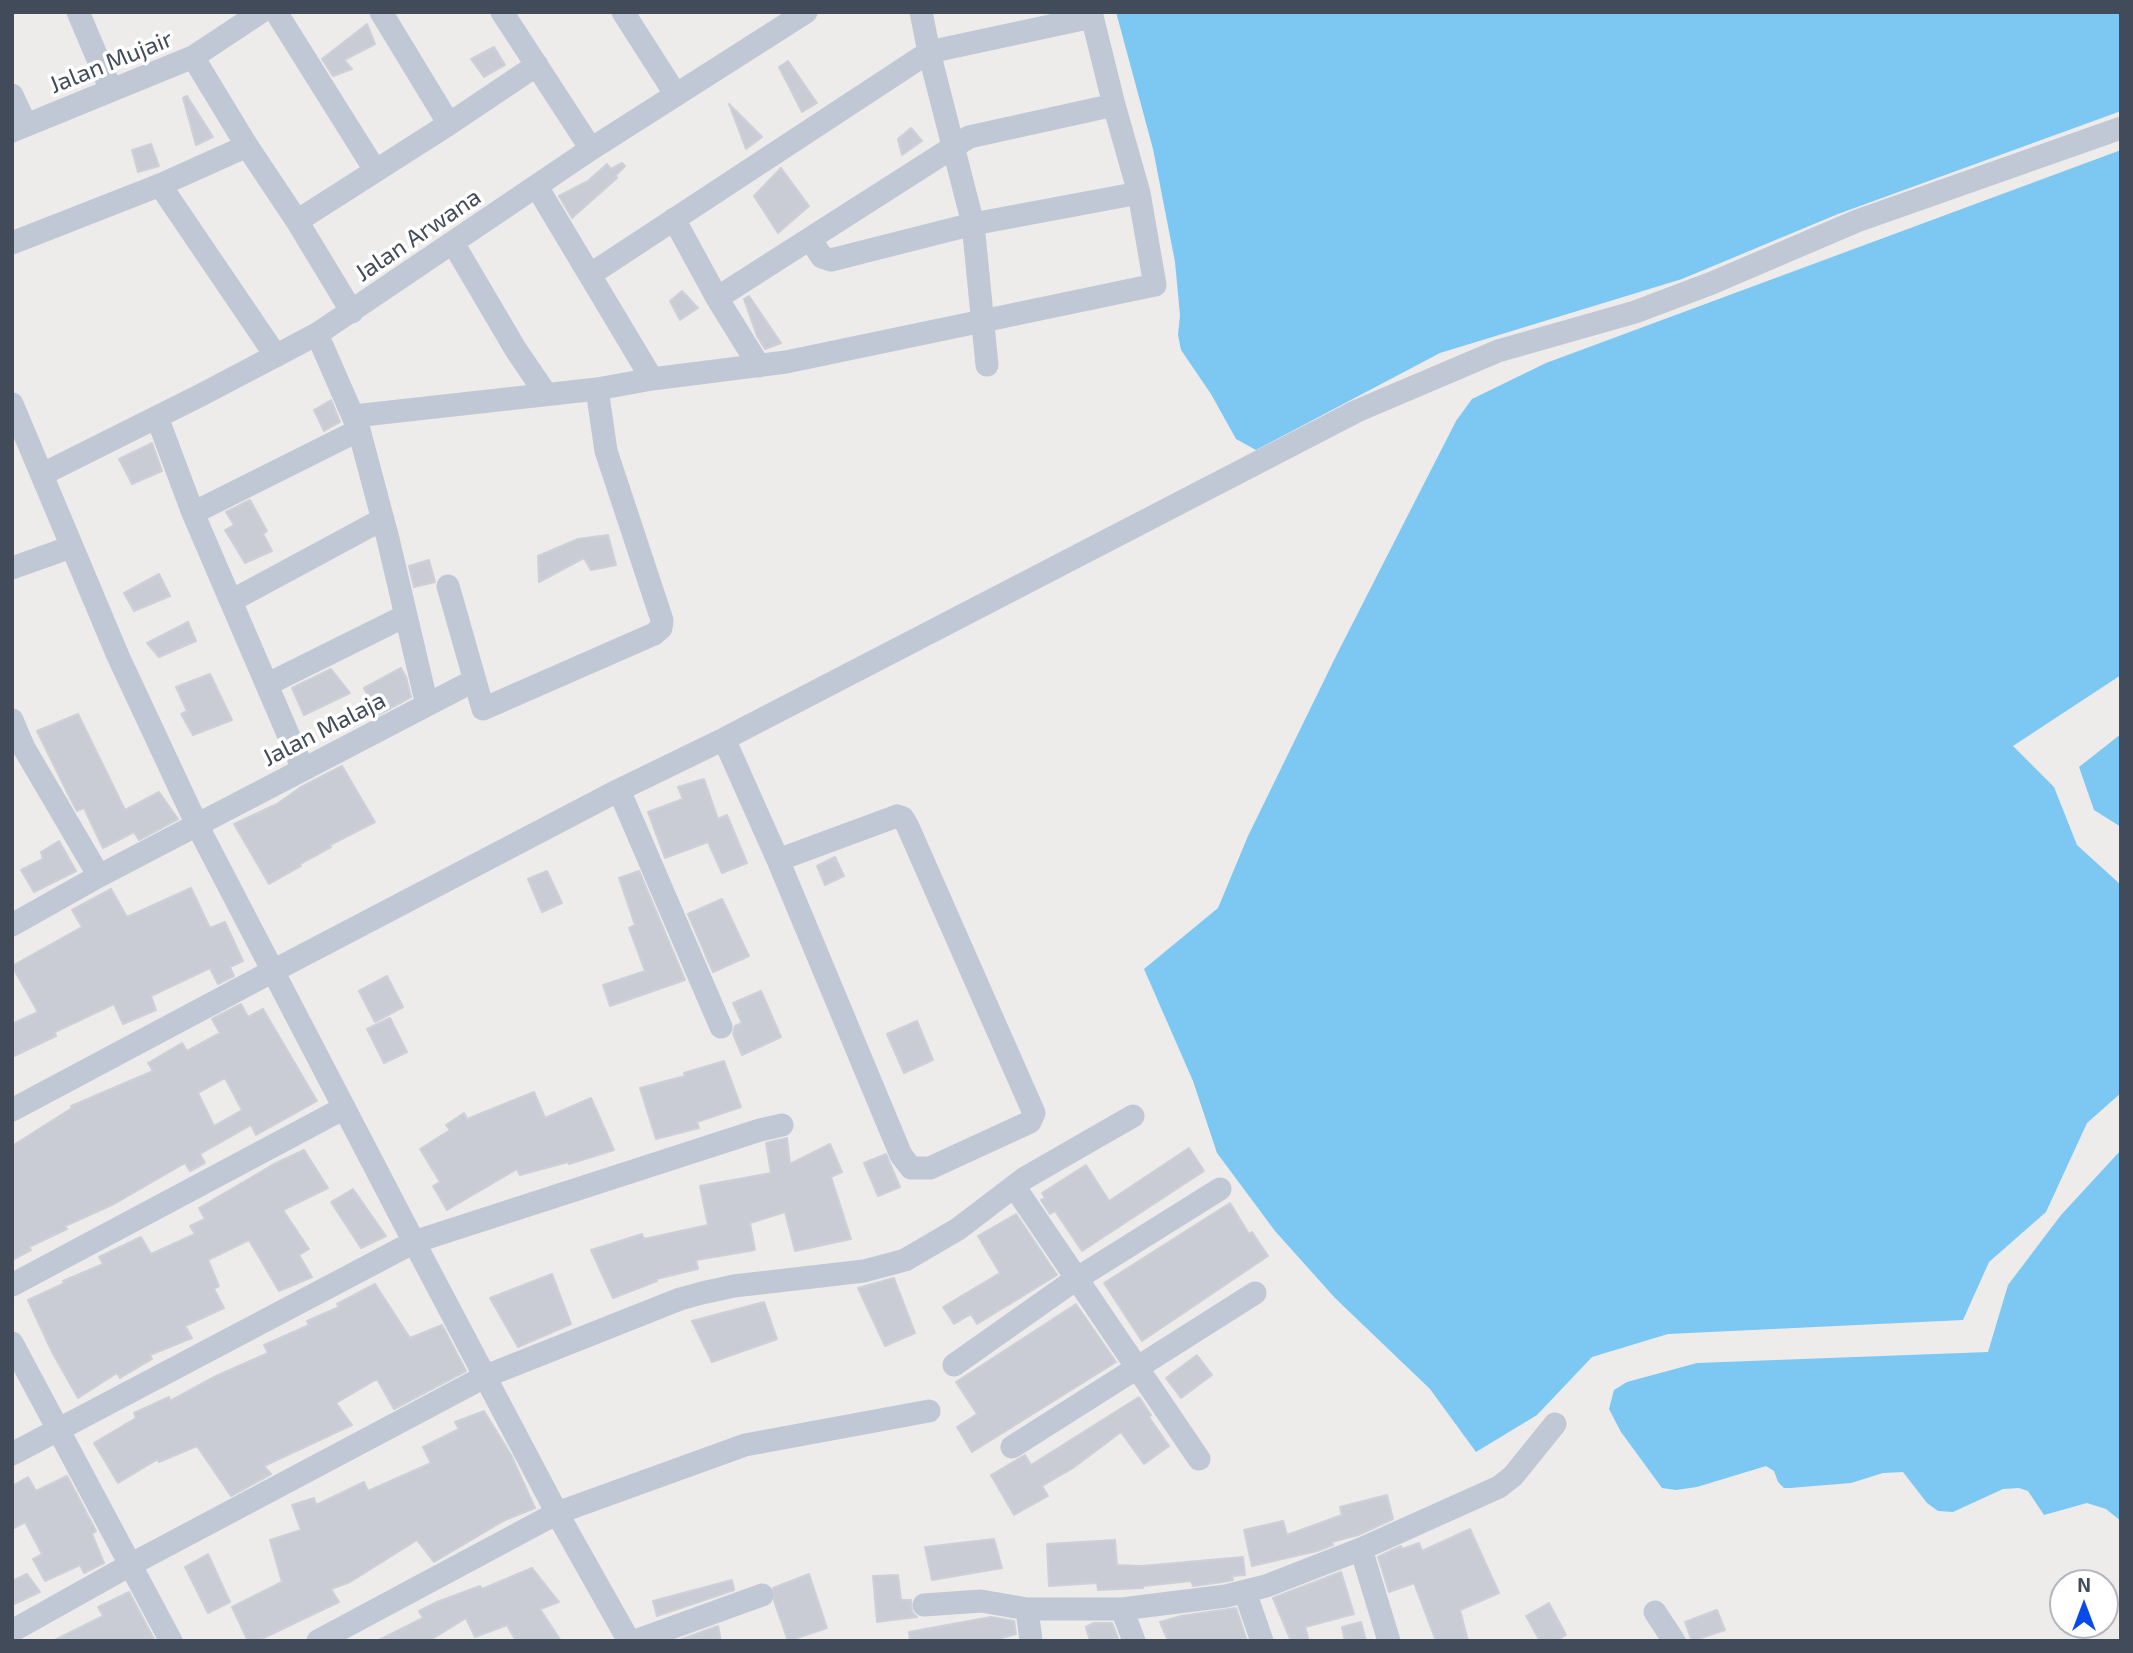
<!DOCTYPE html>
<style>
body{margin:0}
#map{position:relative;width:2133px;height:1653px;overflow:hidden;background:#eeebeb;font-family:"Exo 2",sans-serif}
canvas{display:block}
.frame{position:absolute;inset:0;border:14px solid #424b5a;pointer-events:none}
.north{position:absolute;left:2049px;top:1569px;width:70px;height:70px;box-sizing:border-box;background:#fff;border:2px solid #b3b7bd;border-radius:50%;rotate:0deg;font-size:19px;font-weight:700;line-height:28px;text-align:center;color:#424b5a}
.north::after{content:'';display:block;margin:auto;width:24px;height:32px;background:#094aea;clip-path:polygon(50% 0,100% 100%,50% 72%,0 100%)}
</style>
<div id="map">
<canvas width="2133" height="1653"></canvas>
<div class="frame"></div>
<div class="north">N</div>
</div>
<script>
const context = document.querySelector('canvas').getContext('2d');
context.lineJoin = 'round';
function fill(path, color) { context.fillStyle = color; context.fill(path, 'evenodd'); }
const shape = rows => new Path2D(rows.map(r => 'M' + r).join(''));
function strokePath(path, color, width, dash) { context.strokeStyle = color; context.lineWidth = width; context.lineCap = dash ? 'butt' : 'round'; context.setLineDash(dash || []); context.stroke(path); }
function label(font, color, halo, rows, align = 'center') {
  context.font = font + ' "Exo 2",sans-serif'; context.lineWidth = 7; context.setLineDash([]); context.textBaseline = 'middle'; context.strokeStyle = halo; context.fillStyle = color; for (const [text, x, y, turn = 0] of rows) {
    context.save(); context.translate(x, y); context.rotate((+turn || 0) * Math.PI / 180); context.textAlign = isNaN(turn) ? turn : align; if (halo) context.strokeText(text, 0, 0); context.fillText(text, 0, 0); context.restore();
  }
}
fill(shape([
 [1116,12,2121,12,2121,111,1838,214,1682,279,1440,353,1256,450,1236,439,1211,394,1181,350,1178,335,1180,315,1175,262,1153,149],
 [2121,150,2121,675,2013,746,2054,787,2077,845,2121,885,2121,1093,2087,1123,2046,1212,1989,1262,1963,1320,1668,1334,1592,1357,1537,1415,1476,1452,1430,1389,1335,1298,1275,1231,1217,1153,1193,1081,1144,969,1218,908,1248,836,1337,654,1456,421,1472,399,1546,363],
 [2121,734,2121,827,2094,810,2079,767],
 [2121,1150,2121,1521,2106,1509,2087,1503,2044,1515,2028,1491,2019,1488,2003,1489,1953,1512,1938,1511,1927,1503,1903,1472,1883,1473,1851,1483,1790,1488,1784,1488,1778,1482,1774,1471,1766,1466,1697,1487,1676,1490,1662,1488,1621,1432,1609,1409,1614,1390,1627,1382,1697,1363,1988,1352,2008,1285,2061,1215]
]), '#7cc8f3');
const building = shape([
 [367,24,375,44,344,60,352,69,333,76,322,59,367,24],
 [494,47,505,65,484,77,471,59,494,47],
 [788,61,817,103,802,112,779,67,788,61],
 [187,96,213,137,196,145,183,98,187,96],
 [729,104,762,137,746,149,729,104],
 [911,128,922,141,902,155,898,139,911,128],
 [151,144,159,166,138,172,132,150,151,144],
 [622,163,625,166,616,175,617,178,572,218,559,196,588,181,607,164,611,169,622,163],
 [781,168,809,206,778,233,754,196,781,168],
 [682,291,698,308,680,320,670,301,682,291],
 [749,296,781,343,765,349,757,336,744,299,749,296],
 [331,400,340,422,324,431,314,410,331,400],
 [152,443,162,471,132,484,119,459,152,443],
 [250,500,267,531,263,534,272,551,245,563,225,530,234,525,226,512,250,500],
 [608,535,616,565,591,570,584,558,539,582,538,556,578,539,608,535],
 [429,560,435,582,414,587,409,566,429,560],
 [159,574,170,596,134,611,124,593,159,574],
 [188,622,196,641,159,657,147,643,188,622],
 [401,668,406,677,411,697,378,715,364,688,401,668],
 [331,669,350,693,304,715,292,688,331,669],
 [210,674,232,720,193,735,181,714,187,711,176,687,210,674],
 [78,714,125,810,159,792,178,819,139,840,134,832,103,848,84,808,77,811,69,796,37,731,78,714],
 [342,766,375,822,330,845,331,847,300,864,301,866,269,884,234,824,277,804,301,787,342,766],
 [704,779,718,819,727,815,747,863,722,873,708,842,665,858,648,812,683,799,678,787,704,779],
 [59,841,76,871,34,892,21,870,43,859,41,852,59,841],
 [835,857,844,876,825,885,817,866,835,857],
 [547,871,562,903,542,912,528,879,547,871],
 [639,871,685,980,610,1006,603,985,645,971,629,928,635,925,619,878,639,871],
 [191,888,210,928,225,922,243,961,230,967,234,976,218,984,210,968,151,996,156,1010,123,1024,114,1004,55,1032,56,1036,12,1057,12,1024,38,1012,12,966,82,927,72,910,111,889,127,917,191,888],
 [722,899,749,956,713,972,688,914,722,899],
 [387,976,403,1007,375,1022,359,991,387,976],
 [761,991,781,1037,742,1055,733,1034,735,1026,742,1023,733,1003,761,991],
 [241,1004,248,1017,263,1009,317,1101,256,1135,251,1125,200,1154,205,1163,190,1171,185,1163,114,1204,65,1226,67,1229,29,1247,31,1250,12,1260,12,1146,72,1108,71,1106,153,1071,148,1063,182,1043,187,1051,220,1033,212,1019,241,1004],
 [225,1078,242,1110,214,1126,198,1093,225,1078],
 [390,1018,407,1052,384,1063,367,1029,390,1018],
 [917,1021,933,1060,904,1073,887,1034,917,1021],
 [724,1061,741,1107,697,1122,699,1128,656,1139,640,1088,685,1076,684,1073,724,1061],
 [534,1092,545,1118,591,1098,614,1150,569,1164,568,1162,520,1175,517,1169,447,1210,433,1186,440,1182,420,1149,450,1130,446,1125,464,1113,467,1119,534,1092],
 [787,1138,790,1164,830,1144,842,1172,831,1177,851,1239,795,1251,785,1212,750,1223,755,1250,696,1260,698,1269,656,1279,657,1281,613,1298,591,1250,642,1234,644,1239,708,1225,700,1186,771,1173,766,1143,787,1138],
 [1189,1148,1204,1171,1082,1251,1055,1211,1050,1214,1041,1200,1045,1198,1042,1193,1086,1165,1109,1201,1189,1148],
 [304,1150,328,1188,283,1210,309,1249,299,1255,312,1277,279,1291,249,1240,208,1260,219,1286,214,1289,224,1308,185,1326,192,1338,150,1355,152,1359,120,1378,117,1373,78,1398,52,1352,28,1300,65,1283,63,1281,103,1264,99,1257,141,1237,151,1254,195,1234,190,1226,205,1219,199,1208,274,1164,304,1150],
 [886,1154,900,1187,878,1196,864,1163,886,1154],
 [353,1189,386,1236,361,1248,331,1202,353,1189],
 [1230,1203,1249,1234,1252,1232,1268,1256,1142,1341,1104,1283,1230,1203],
 [1016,1214,1057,1275,977,1324,971,1314,954,1324,943,1307,1000,1273,978,1236,1016,1214],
 [552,1274,571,1324,518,1347,490,1298,552,1274],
 [894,1278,915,1333,885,1346,858,1288,894,1278],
 [375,1284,410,1338,442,1325,466,1371,394,1409,377,1379,336,1403,352,1425,264,1466,271,1474,231,1496,197,1446,159,1462,158,1459,118,1483,94,1443,136,1418,134,1413,169,1397,170,1401,216,1376,268,1353,264,1345,309,1325,307,1321,339,1307,337,1304,375,1284],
 [764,1302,777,1339,712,1362,692,1321,764,1302],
 [1076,1304,1116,1362,972,1452,957,1427,977,1414,956,1382,1076,1304],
 [1197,1355,1212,1375,1181,1398,1166,1378,1197,1355],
 [1139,1397,1151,1415,1149,1417,1169,1446,1144,1464,1121,1432,1073,1468,1042,1486,1048,1496,1014,1515,991,1475,1025,1455,1031,1465,1139,1397],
 [484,1411,511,1455,535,1508,505,1520,434,1562,417,1540,350,1582,331,1589,339,1602,257,1641,248,1641,232,1607,282,1582,270,1540,301,1530,292,1505,314,1498,316,1505,364,1482,368,1491,431,1463,423,1447,459,1429,455,1422,484,1411],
 [67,1476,96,1531,92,1534,104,1563,84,1573,80,1565,45,1581,33,1559,42,1554,25,1522,12,1529,12,1486,28,1477,36,1491,67,1476],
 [1387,1495,1393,1519,1358,1535,1332,1542,1333,1545,1317,1551,1252,1566,1244,1530,1283,1521,1287,1535,1342,1515,1340,1507,1387,1495],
 [1470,1529,1499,1593,1460,1610,1468,1641,1436,1641,1414,1583,1389,1592,1378,1557,1401,1546,1402,1549,1419,1543,1422,1551,1470,1529],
 [994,1539,1002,1568,932,1580,925,1547,994,1539],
 [1115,1540,1117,1565,1142,1566,1243,1557,1245,1575,1232,1576,1233,1580,1223,1582,1193,1586,1191,1581,1143,1586,1143,1588,1098,1590,1097,1583,1049,1586,1047,1544,1115,1540],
 [208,1554,230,1602,208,1613,185,1567,208,1554],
 [532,1568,559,1602,540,1609,561,1641,516,1641,507,1625,475,1637,466,1618,429,1641,377,1641,423,1618,419,1611,437,1602,480,1586,482,1589,532,1568],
 [1341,1572,1354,1614,1305,1627,1309,1641,1291,1641,1273,1598,1341,1572],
 [27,1574,40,1592,12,1605,12,1581,27,1574],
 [809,1574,827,1628,788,1641,774,1601,773,1588,809,1574],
 [898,1575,901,1600,911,1600,912,1612,917,1617,877,1622,873,1576,898,1575],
 [732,1580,734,1590,657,1616,653,1601,732,1580],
 [129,1592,155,1641,53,1641,103,1616,98,1607,129,1592],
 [1549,1603,1566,1635,1556,1641,1540,1641,1526,1616,1549,1603],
 [1236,1608,1247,1641,1168,1641,1160,1622,1181,1616,1236,1608],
 [1717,1610,1725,1630,1692,1641,1685,1622,1717,1610],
 [991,1617,1014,1621,1016,1634,1002,1638,1003,1641,910,1641,909,1632,991,1617],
 [1361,1622,1366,1641,1345,1641,1342,1627,1361,1622],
 [1094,1623,1112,1623,1118,1638,1110,1641,1090,1641,1086,1627,1094,1623],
 [718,1626,721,1641,677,1641,718,1626]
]);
fill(building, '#c9ccd4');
strokePath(building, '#ced0d8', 2);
strokePath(shape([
 [78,12,111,90],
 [276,12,375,170],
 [381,12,449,124,537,65],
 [502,12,591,149],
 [623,12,676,95],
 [921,12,929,52,973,224,987,365],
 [193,57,247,146],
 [12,95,26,125],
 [12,131,193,57,261,12],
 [160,185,276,356],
 [537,187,652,379],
 [674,219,717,298,759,366],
 [297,221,449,124],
 [810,239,822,257,831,260,973,224,1139,193],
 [12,243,160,185,247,146,297,221,352,312],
 [453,243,516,350,546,394],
 [591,274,929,52,1092,17],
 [717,298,969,137,1114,105],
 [317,334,359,430,388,539,427,705],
 [12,404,118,656,197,825,414,1242,557,1513,629,1641],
 [354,416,597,389,652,379,786,362,1155,285,1139,193,1114,105,1091,12],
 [157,417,193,513,303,769],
 [43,474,201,395,317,334,591,149,806,12],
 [193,513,359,430],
 [12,568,71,547],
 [448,586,483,709,654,634,661,628,662,620,606,451,597,389],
 [231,601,383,519],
 [268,684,405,616],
 [12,720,24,748,99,876],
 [724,739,778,860],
 [619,790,721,1027],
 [897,816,903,818,908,827,1034,1113,1030,1122,930,1168,911,1168,901,1155,778,860,897,816],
 [12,925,99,876,475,680],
 [12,1110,273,971,619,790,724,739,1357,411,1498,351,1635,312,1712,283,1857,221,2121,128],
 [1014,1186,1199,1459],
 [12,1285,344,1108],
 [12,1343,171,1641],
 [954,1365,1076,1279,1220,1189],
 [1012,1447,1255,1293],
 [12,1454,414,1242,760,1130,782,1125],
 [1361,1549,1389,1641],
 [1245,1592,1262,1641],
 [924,1605,981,1601,1027,1609],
 [1122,1609,1134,1641],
 [1655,1612,1674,1641],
 [12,1631,130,1565,486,1376,680,1299,702,1293,734,1286,864,1271,905,1260,958,1229,1025,1178,1133,1116],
 [318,1641,557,1513,745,1445,929,1411],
 [635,1641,762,1595],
 [1031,1641,1027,1609,1122,1609,1226,1596,1266,1586,1361,1549,1499,1487,1513,1476,1555,1424]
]), '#bfc8d4', 23);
label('24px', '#424b5a', '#fff', [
 ["Jalan Mujair",111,62,-22],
 ["Jalan Arwana",418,235,-34],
 ["Jalan Malaja",324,729,-27]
]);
</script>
